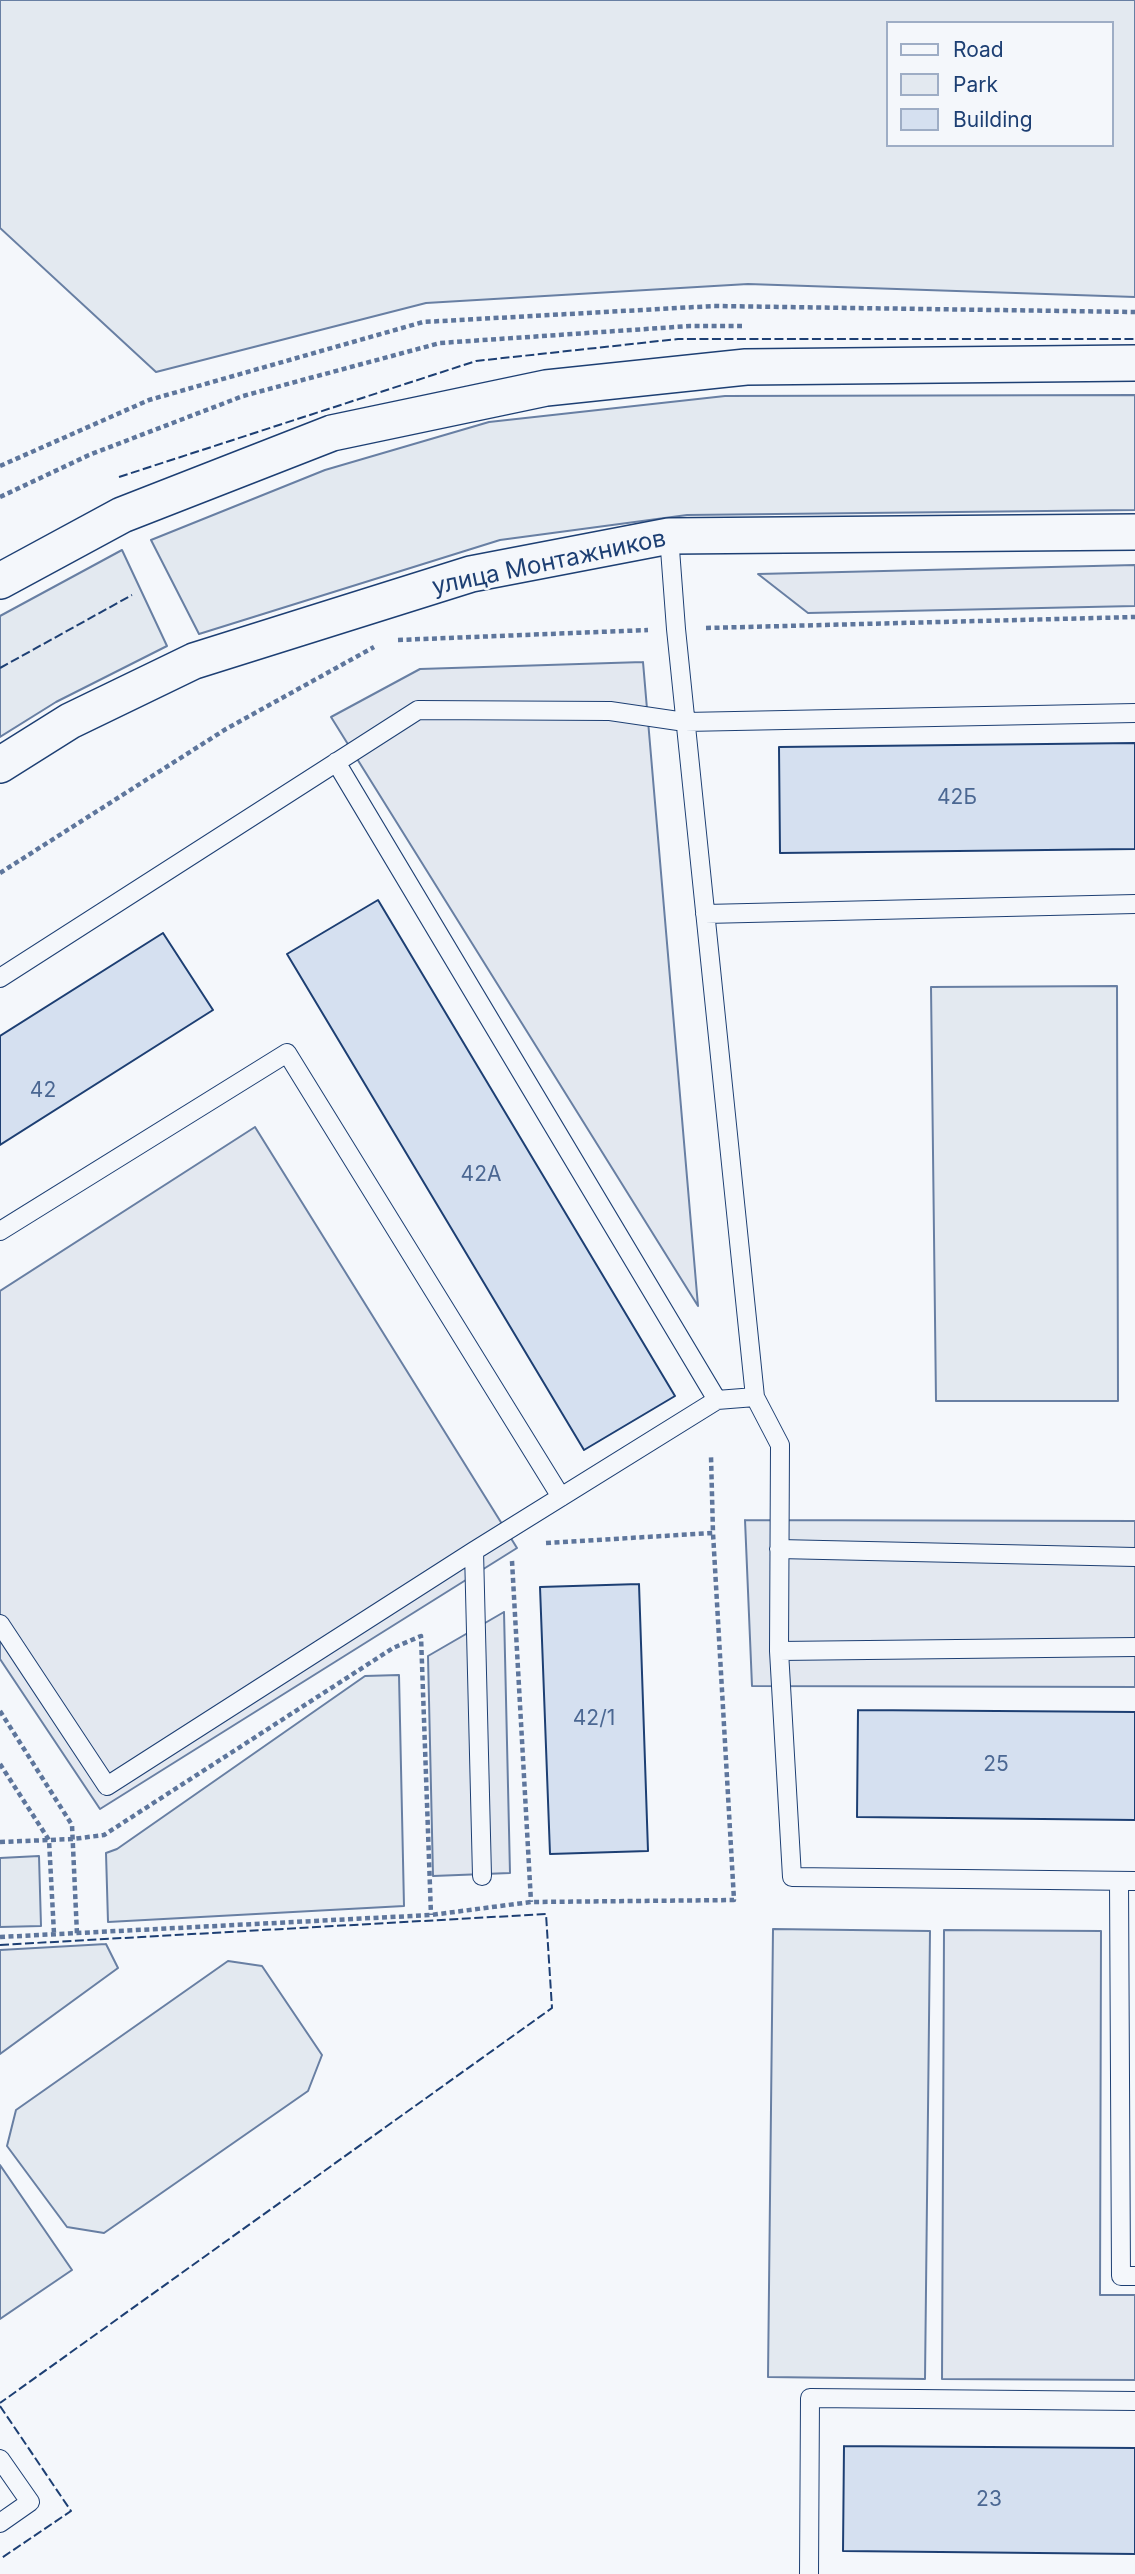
<!DOCTYPE html>
<meta charset="utf-8">
<style>
body{margin:0}
#map{position:relative;width:1135px;height:2574px;overflow:hidden;background:#f4f7fb;font-family:Inter,sans-serif}
canvas{display:block}
.legend{position:absolute;left:886px;top:21px;width:228px;height:126px;box-sizing:border-box;background:#f4f7fb;border:2px solid #9eadc5;margin:0;padding:9px 12px;list-style:none;font-size:21px;color:#1d3f73}
.legend li{display:flex;align-items:center;gap:14px;height:35px}
.legend b{width:35px;border:2px solid #9eadc5}
</style>
<div id="map">
<canvas width="1135" height="2574"></canvas>
<ul class="legend">
<li><b style="height:9px;background:#f4f7fb"></b>Road</li>
<li><b style="height:19px;background:#e3e9f0"></b>Park</li>
<li><b style="height:19px;background:#d5e0f0"></b>Building</li>
</ul>
</div>
<script>
const context = document.querySelector('canvas').getContext('2d');
context.lineJoin = 'round';
function fill(path, color) { context.fillStyle = color; context.fill(path, 'evenodd'); }
const shape = rows => new Path2D(rows.map(r => 'M' + r).join(''));
function strokePath(path, color, width, dash) { context.strokeStyle = color; context.lineWidth = width; context.lineCap = dash ? 'butt' : 'round'; context.setLineDash(dash || []); context.stroke(path); }
function label(font, color, halo, rows, align = 'center') {
  context.font = font + ' Inter,sans-serif'; context.lineWidth = 5; context.setLineDash([]); context.textBaseline = 'middle'; context.strokeStyle = halo; context.fillStyle = color; for (const [text, x, y, turn = 0] of rows) {
    context.save(); context.translate(x, y); context.rotate((+turn || 0) * Math.PI / 180); context.textAlign = isNaN(turn) ? turn : align; if (halo) context.strokeText(text, 0, 0); context.fillText(text, 0, 0); context.restore();
  }
}
const green = shape([
 [0,0,1135,0,1135,297,748,284,426,303,156,372,0,228,0,0],
 [888,23,1112,23,1112,145,888,145,888,23],
 [1135,395,1135,510,687,515,500,540,199,634,151,540,325,470,489,422,725,396,1135,395],
 [122,550,167,646,56,702,0,737,0,616,122,550],
 [1117,986,1118,1401,936,1401,931,987,1117,986],
 [399,1675,404,1906,108,1922,106,1853,117,1849,365,1676,399,1675],
 [39,1856,41,1926,0,1927,0,1858,39,1856],
 [773,1929,930,1931,925,2379,768,2377,773,1929],
 [106,1944,118,1968,0,2054,0,1950,106,1944],
 [228,1961,262,1966,322,2055,308,2091,104,2233,67,2227,7,2146,16,2110,228,1961],
 [0,2165,72,2270,0,2319,0,2165]
]);
fill(green, '#e3e9f0');
strokePath(green, '#687fa3', 2);
const parking = shape([
 [1135,565,1135,606,808,613,758,574,1135,565],
 [643,662,698,1306,331,717,420,669,643,662],
 [255,1127,517,1548,100,1809,0,1659,0,1291,255,1127],
 [745,1520,1135,1521,1135,1687,752,1686,745,1520],
 [504,1612,510,1873,433,1876,428,1656,504,1612],
 [944,1930,1101,1931,1100,2295,1135,2295,1135,2380,942,2379,944,1930]
]);
fill(parking, '#e3e8f0');
strokePath(parking, '#687fa3', 2);
const building = shape([
 [1135,743,1135,849,780,853,779,747,1135,743],
 [378,900,675,1396,584,1450,287,954,378,900],
 [163,933,213,1010,0,1145,0,1036,163,933],
 [639,1584,648,1851,550,1854,540,1587,639,1584],
 [858,1710,1135,1712,1135,1820,857,1817,858,1710],
 [844,2446,1135,2448,1135,2554,843,2551,844,2446]
]);
fill(building, '#d5e0f0');
strokePath(building, '#1d3f73', 2);
const lane = shape([
 [669,536,676,629,755,1397,780,1445,779,1651,792,1877,1135,1881],
 [705,914,1135,904],
 [0,978,418,710,610,711,685,722,1135,713],
 [0,1231,287,1053,561,1497],
 [717,1400,755,1397],
 [779,1549,1135,1557],
 [474,1551,482,1876],
 [0,1624,107,1786,474,1551,717,1400,336,762],
 [779,1651,1135,1647],
 [1119,1881,1121,2276,1135,2276],
 [0,2459,30,2502,0,2523],
 [809,2574,810,2398,1135,2401]
]);
const street = shape([
 [0,581,122,515,332,433,546,388,746,367,1135,363],
 [0,765,70,721,194,661,471,574,669,536,1135,532]
]);
strokePath(lane, '#1d3f73', 20);
strokePath(street, '#1d3f73', 38);
strokePath(shape([
 [0,466,149,400,423,322,714,306,1135,312],
 [0,497,89,455,243,396,440,343,690,326,742,326],
 [706,628,1135,617],
 [398,640,648,630],
 [0,873,226,729,374,647],
 [546,1543,713,1533,711,1456],
 [512,1561,531,1902],
 [0,1711,72,1825,77,1934],
 [0,1764,49,1840,54,1934],
 [0,1842,73,1839,104,1835,393,1648,421,1636,431,1915],
 [0,1937,431,1915,531,1902,734,1900,713,1533]
]), '#5e769c', 4.5, [5, 3.5]);
strokePath(lane, '#f4f7fb', 18);
strokePath(street, '#f4f7fb', 35);
strokePath(shape([
 [119,477,476,361,678,339,1135,339],
 [0,668,132,595],
 [0,1945,546,1914,552,2008,0,2403],
 [0,2406,71,2511,0,2559]
]), '#1d3f73', 2, [9, 3.5]);
label('21px', '#4b6792', null, [
 ["42Б",957,798],
 ["42",43,1091],
 ["42А",481,1175],
 ["42/1",594,1719],
 ["25",996,1765],
 ["23",989,2500]
]);
label('24px', '#1d3f73', '#f4f7fb', [
 ["улица Монтажников",549,563,-12]
]);
</script>
